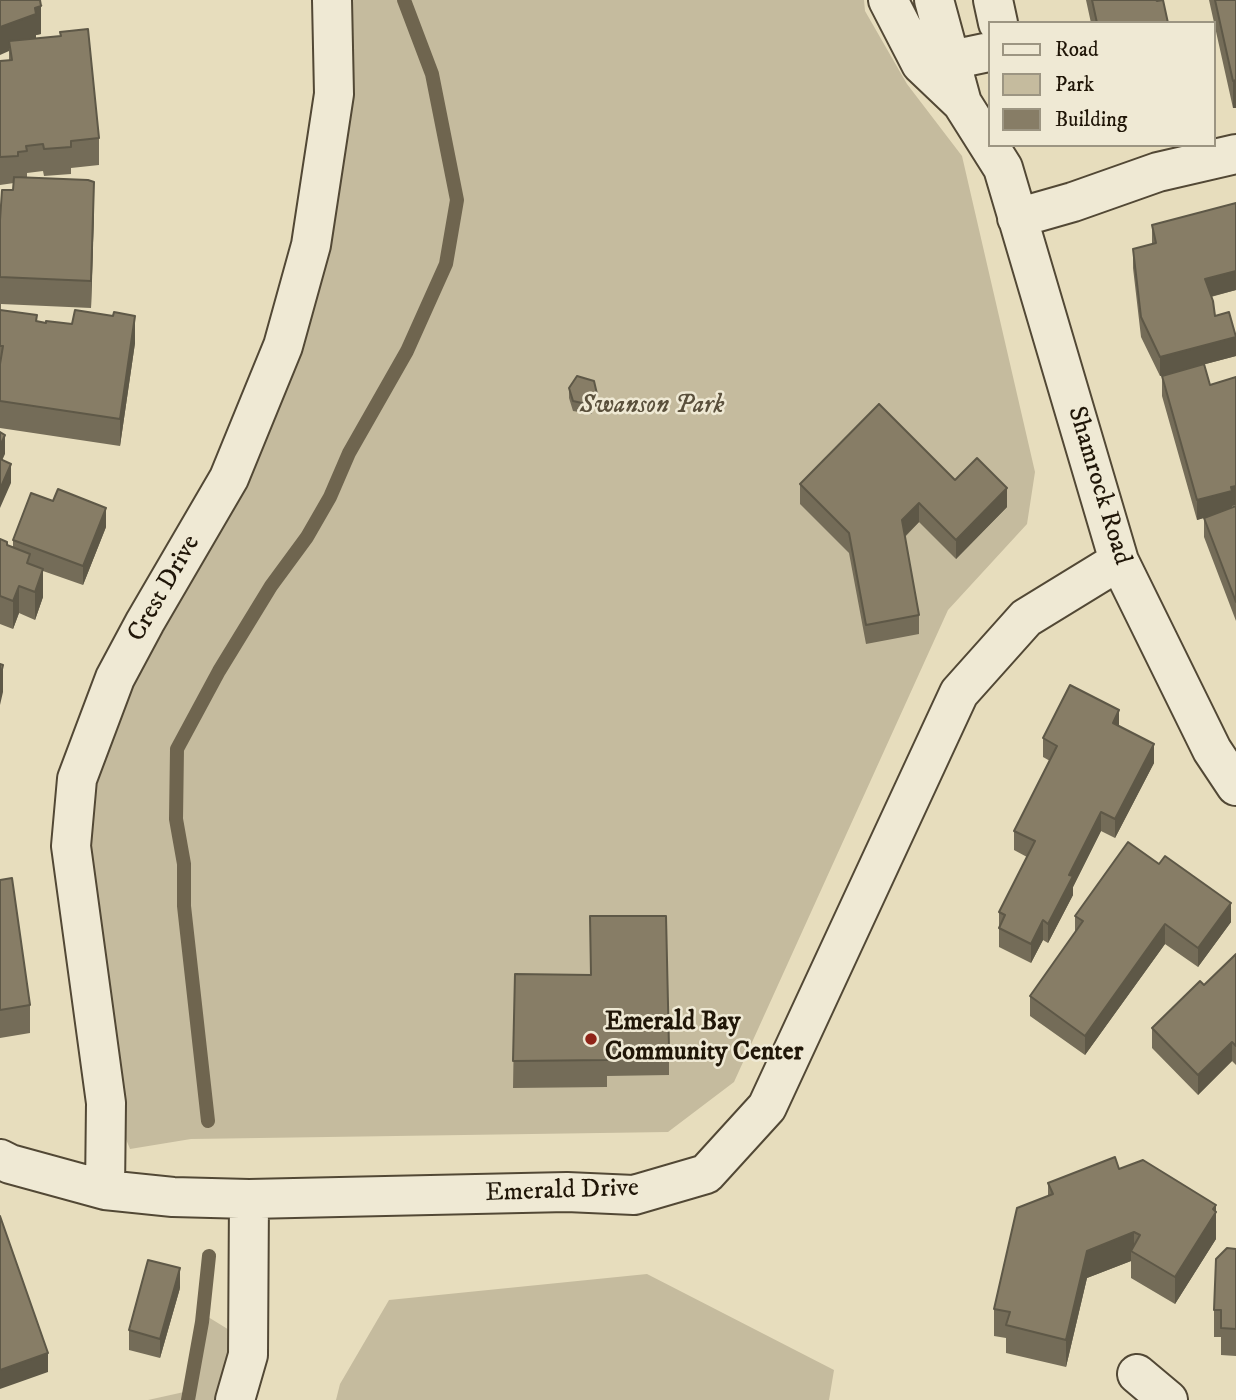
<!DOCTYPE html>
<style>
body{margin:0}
#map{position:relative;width:1236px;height:1400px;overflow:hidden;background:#e7ddbd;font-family:"IM FELL DW Pica",serif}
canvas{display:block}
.legend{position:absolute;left:988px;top:21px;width:228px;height:126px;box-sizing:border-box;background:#efe9d4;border:2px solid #9c9582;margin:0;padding:9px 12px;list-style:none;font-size:21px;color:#201608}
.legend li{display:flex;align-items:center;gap:14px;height:35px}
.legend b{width:35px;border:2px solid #9c9582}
</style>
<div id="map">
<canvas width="1236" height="1400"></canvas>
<ul class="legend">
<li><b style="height:9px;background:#efe9d4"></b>Road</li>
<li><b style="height:19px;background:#c5bb9e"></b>Park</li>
<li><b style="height:19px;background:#877d66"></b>Building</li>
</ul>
</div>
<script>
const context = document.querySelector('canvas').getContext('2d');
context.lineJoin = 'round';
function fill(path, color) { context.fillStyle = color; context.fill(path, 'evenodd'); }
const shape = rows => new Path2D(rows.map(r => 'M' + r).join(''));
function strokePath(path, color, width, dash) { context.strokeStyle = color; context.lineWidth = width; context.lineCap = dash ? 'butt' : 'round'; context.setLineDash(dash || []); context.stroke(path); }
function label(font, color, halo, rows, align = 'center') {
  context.font = font + ' "IM FELL DW Pica",serif'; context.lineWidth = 5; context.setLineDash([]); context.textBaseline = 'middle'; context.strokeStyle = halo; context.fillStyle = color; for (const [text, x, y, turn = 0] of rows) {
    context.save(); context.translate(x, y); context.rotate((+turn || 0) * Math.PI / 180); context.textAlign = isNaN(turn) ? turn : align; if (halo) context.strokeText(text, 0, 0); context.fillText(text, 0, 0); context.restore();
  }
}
fill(shape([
 [338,0,864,0,865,11,907,84,962,156,1035,472,1027,524,948,610,734,1082,668,1132,191,1139,130,1149,111,1102,82,849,91,785,126,684,291,360],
 [647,1274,834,1370,829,1400,336,1400,340,1384,389,1300],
 [200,1312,252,1344,242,1400,148,1400,184,1392]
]), '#c5bb9e');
strokePath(shape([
 [208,1121,184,906,184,864,176,819,177,749,219,671,271,586,307,537,330,497,349,453,407,351,446,264,457,200,432,74,404,0],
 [188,1400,202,1322,209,1256]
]), '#6f654f', 14);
const minor = shape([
 [888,0,921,64,962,103,1003,168,1119,561,1212,750,1236,786],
 [934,0,962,103],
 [993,0,998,23],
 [951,60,989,52],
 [1017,218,1073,202,1158,172,1236,154],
 [0,1159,10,1164,105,1190,173,1197,249,1199,567,1192,634,1195,706,1174,767,1107,959,693,1026,618,1119,561],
 [105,1190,106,1103,71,846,77,779,115,678,145,622,229,478,283,346,311,245,334,94,332,0],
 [1137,1374,1168,1400],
 [235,1400,248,1355,249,1199]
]);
strokePath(minor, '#524835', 42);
strokePath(minor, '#efe9d4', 38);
fill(shape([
 [0,0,43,5,41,6,41,34,36,35,36,38,99,138,99,165,71,168,71,174,44,176,43,171,27,173,27,177,94,210,91,308,1,304,1,310,37,322,135,343,120,446,0,428,0,220,13,190,14,183,0,185,0,61,9,60,9,51],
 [1086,0,1156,0,1168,23,1091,23],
 [1209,0,1236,0,1236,108,1233,108],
 [1236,203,1236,290,1211,297,1215,316,1236,337,1236,356,1160,376,1141,337,1133,268,1133,249,1152,244,1152,225],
 [1162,376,1210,385,1236,377,1236,505,1232,506,1232,507,1236,506,1236,621,1204,537,1204,518,1206,517,1197,520,1162,396],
 [569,388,597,404,591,414,573,411,569,398],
 [955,480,1007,507,956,559,919,522,905,537,919,615,919,634,866,644,849,553,800,504,800,484],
 [106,527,83,585,43,571,43,597,35,620,19,613,13,629,0,624,0,539,7,545,13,547,13,540],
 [1119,726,1154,763,1115,838,1101,831,1073,887,1073,895,1048,943,1043,940,1031,963,999,947,999,912,1027,857,1014,850,1014,831,1050,761,1043,757,1043,738],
 [0,880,30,1005,30,1033,0,1038],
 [590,916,669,1048,669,1075,607,1076,607,1087,513,1088,515,974,591,975],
 [1075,916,1231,922,1198,967,1165,944,1085,1055,1030,1016,1030,996,1075,933],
 [1236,954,1236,1065,1232,1061,1198,1095,1152,1048,1152,1028,1204,985],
 [1119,1169,1216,1205,1216,1239,1175,1304,1131,1278,1131,1261,1087,1278,1066,1367,1006,1353,1006,1338,994,1336,994,1309,1048,1196,1048,1183],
 [1236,1249,1236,1356,1221,1355,1221,1337,1214,1337,1214,1310],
 [180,1288,160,1358,129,1350,129,1330]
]), '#746c58');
fill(shape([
 [41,6,41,34,36,35,36,42,9,41,9,51,0,55,0,27,35,8],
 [1236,80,1236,108,1233,108,1233,81],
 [94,182,94,210,91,308,91,281],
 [1236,271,1236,290,1205,298,1205,279],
 [135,316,135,343,120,446,120,419],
 [1236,337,1236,356,1160,376,1160,357],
 [597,394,597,404,591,414,591,405],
 [5,435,5,454,0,465,0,446],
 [11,464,11,483,0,508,0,489],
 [1236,486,1236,505,1232,506,1232,510,1197,520,1197,500],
 [1007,488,1007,507,956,559,956,540],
 [919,503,919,522,902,539,902,520],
 [106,508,106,527,83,585,83,566],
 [43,569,43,597,35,620,35,592],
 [19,586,19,613,13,629,13,601],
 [3,665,3,692,0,705,0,678],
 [1119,710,1119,729,1113,723],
 [1154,744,1154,763,1115,838,1115,819],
 [1101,812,1101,831,1073,887,1073,895,1048,943,1048,924,1069,875],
 [1231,903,1231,922,1198,967,1198,948],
 [1043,920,1043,940,1031,963,1031,944],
 [1165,924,1165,944,1085,1055,1085,1036],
 [1232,1042,1232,1061,1198,1095,1198,1075],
 [1216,1205,1216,1239,1175,1304,1175,1277],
 [1134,1232,1134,1253,1131,1251,1131,1261,1087,1278,1066,1367,1066,1340,1087,1251],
 [180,1268,180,1288,160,1358,160,1339],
 [48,1353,48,1372,0,1389,0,1370]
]), '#5e5847');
const building = shape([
 [0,0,40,0,41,6,35,8,36,14,0,27,0,0],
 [1092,0,1156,0,1157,1,1163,0,1168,23,1097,23,1092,0],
 [1215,0,1236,0,1236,80,1233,81,1215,0],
 [88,29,99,138,71,141,71,147,44,149,43,144,26,146,27,151,18,152,18,156,0,157,0,61,12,60,9,41,61,36,60,32,88,29],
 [14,177,88,180,94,182,91,281,0,277,0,220,2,190,13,190,14,177],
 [1236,203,1236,271,1205,279,1213,301,1215,316,1229,312,1236,337,1160,357,1141,317,1133,249,1156,243,1152,225,1236,203],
 [0,310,37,315,36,321,46,323,46,321,72,324,75,310,113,316,114,312,135,316,120,419,0,401,0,364,3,346,0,346,0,310],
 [1204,364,1210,385,1236,377,1236,486,1231,487,1232,491,1197,500,1162,376,1204,364],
 [577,376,594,381,597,394,591,405,573,401,569,388,577,376],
 [879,404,955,480,977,458,1007,488,956,540,919,503,902,520,919,615,866,625,849,533,800,484,879,404],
 [0,432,5,435,0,446,0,432],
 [0,459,11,464,0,489,0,459],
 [58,489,106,508,83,566,13,540,31,493,53,501,58,489],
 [1236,506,1236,602,1204,518,1236,506],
 [0,539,7,542,7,545,30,554,27,563,43,569,35,592,19,586,13,601,0,596,0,539],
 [0,664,3,665,0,678,0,664],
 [1070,685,1119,710,1113,723,1154,744,1115,819,1101,812,1069,875,1073,876,1048,924,1043,920,1031,944,999,928,1005,915,999,912,1035,841,1014,831,1057,746,1043,738,1070,685],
 [1128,842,1159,864,1165,856,1231,903,1198,948,1165,924,1085,1036,1030,996,1083,921,1075,916,1128,842],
 [12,878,30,1005,0,1010,0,880,12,878],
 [590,916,666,916,669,1048,607,1049,607,1060,513,1061,515,974,591,975,590,916],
 [1236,954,1236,1046,1232,1042,1198,1075,1152,1028,1200,981,1204,985,1236,954],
 [1115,1157,1119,1169,1143,1160,1216,1205,1213,1209,1216,1212,1175,1277,1131,1251,1140,1235,1134,1232,1087,1251,1066,1340,1006,1325,1010,1312,994,1309,1017,1208,1053,1194,1048,1183,1115,1157],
 [0,1216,48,1353,0,1370,0,1216],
 [1227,1248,1236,1249,1236,1329,1221,1328,1221,1310,1214,1310,1216,1259,1227,1248],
 [148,1260,180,1268,160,1339,129,1330,148,1260]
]);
fill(building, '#877d66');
strokePath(building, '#5e5847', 2);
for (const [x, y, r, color] of [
 [591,1039,7,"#8f2418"]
]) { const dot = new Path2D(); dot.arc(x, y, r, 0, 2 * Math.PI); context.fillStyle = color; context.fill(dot); strokePath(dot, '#efe9d4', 2.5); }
label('italic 26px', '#5a503c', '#efe9d4', [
 ["Swanson Park",652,407]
]);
label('26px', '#201608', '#efe9d4', [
 ["Shamrock Road",1098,486,73],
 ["Crest Drive",165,589,-60],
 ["Emerald Drive",562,1192,-2]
]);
label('bold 26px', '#201608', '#efe9d4', [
 ["Emerald Bay",605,1024],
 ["Community Center",605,1054]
], 'left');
</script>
